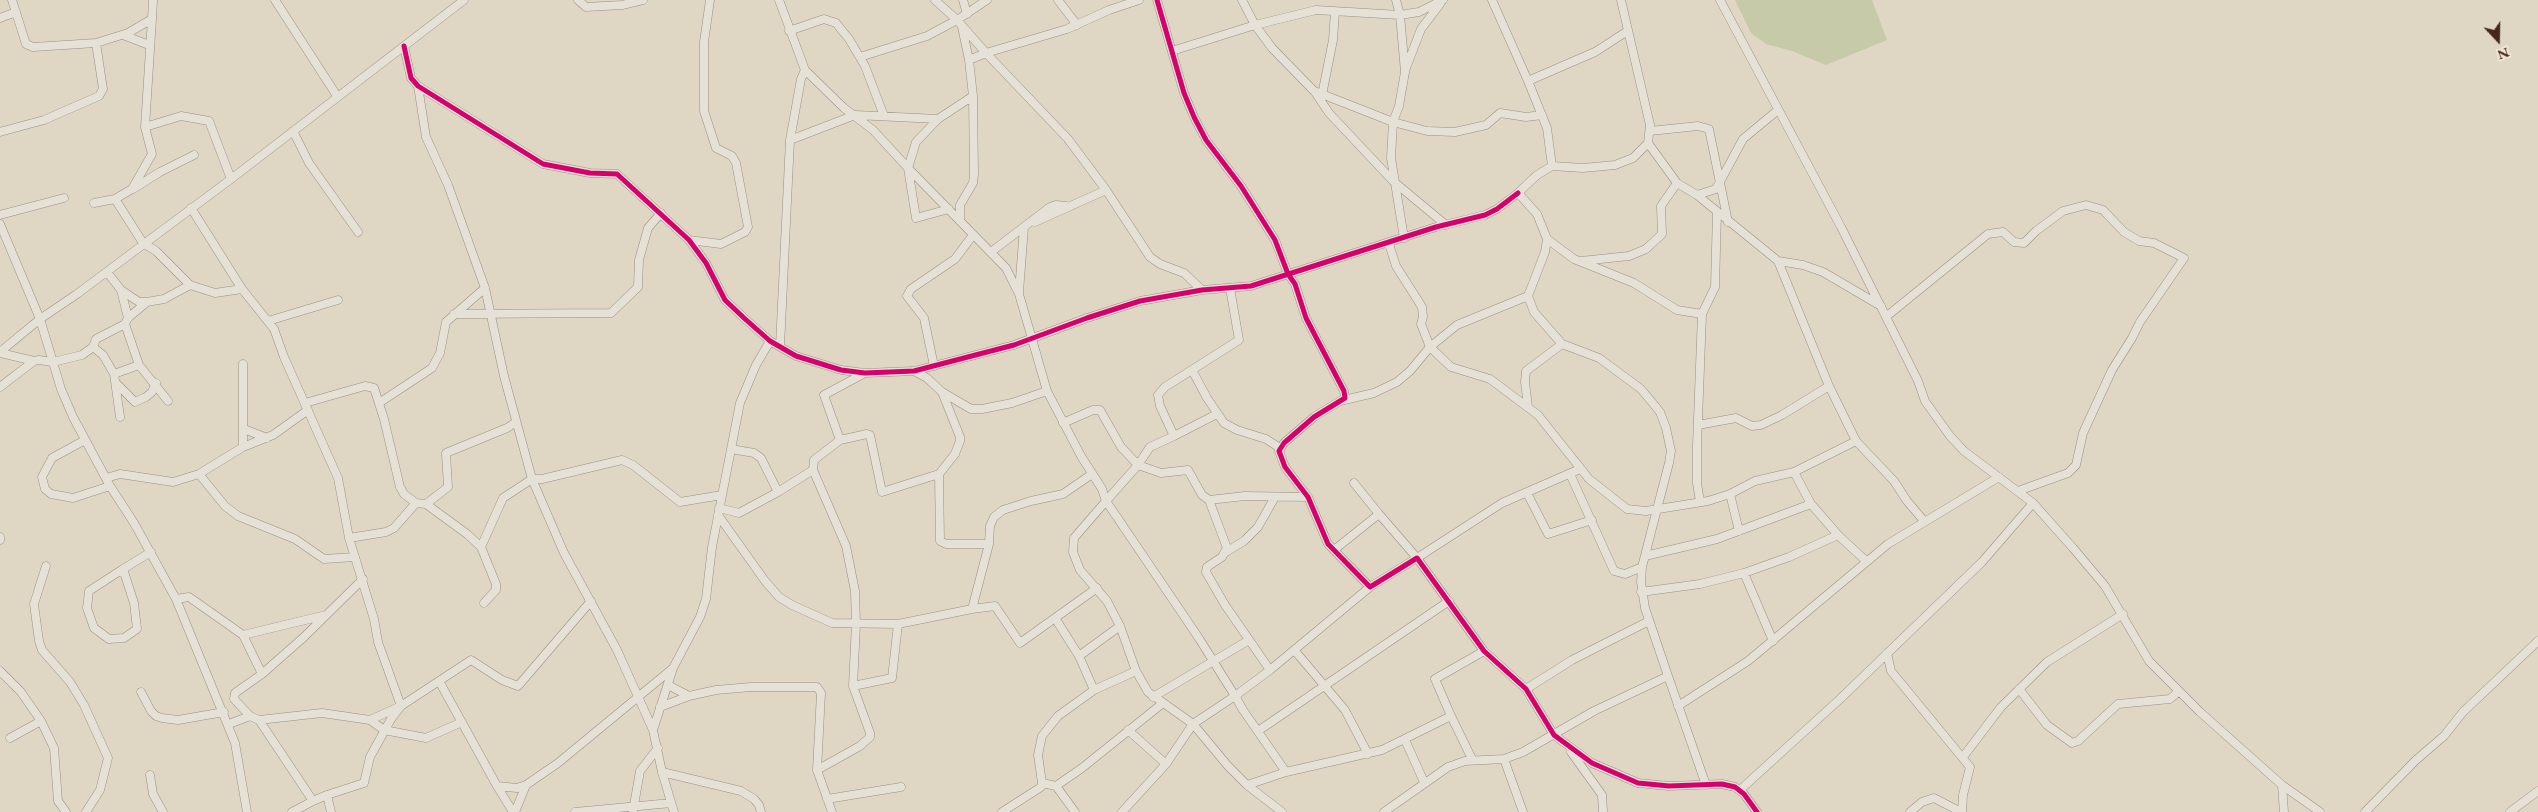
<!DOCTYPE html>
<style>
body{margin:0}
#map{position:relative;width:2538px;height:812px;overflow:hidden;background:#dfd6c3;font-family:"EB Garamond",serif}
canvas{display:block}
.north{position:absolute;left:2473px;top:15px;width:50px;height:50px;-webkit-text-stroke:4px #f1e6d1;paint-order:stroke;rotate:159deg;font-size:14px;font-weight:700;line-height:20px;text-align:center;color:#43271c}
.north::after{content:'';display:block;margin:auto;width:18px;height:22px;background:#43271c;clip-path:polygon(50% 0,100% 100%,50% 72%,0 100%)}
</style>
<div id="map">
<canvas width="2538" height="812"></canvas>
<div class="north">N</div>
</div>
<script>
const context = document.querySelector('canvas').getContext('2d');
context.lineJoin = 'round';
function fill(path, color) { context.fillStyle = color; context.fill(path, 'evenodd'); }
const shape = rows => new Path2D(rows.map(r => 'M' + r).join(''));
function strokePath(path, color, width, dash) { context.strokeStyle = color; context.lineWidth = width; context.lineCap = dash ? 'butt' : 'round'; context.setLineDash(dash || []); context.stroke(path); }
fill(shape([
 [1735,0,1872,0,1887,40,1826,65,1792,51,1766,44,1751,33]
]), '#c7caa8');
const minor = shape([
 [12,0,26,44,33,47,96,43,128,33,152,19,153,0],
 [275,0,337,96],
 [578,0,586,7,622,5,643,0],
 [779,0,805,70,844,108,873,130,908,168,1006,268,1019,294,1047,391,1081,456,1102,489,1106,501,1074,538,1073,552,1080,570,1107,601,1120,626,1079,656,1094,690,1058,716,1042,736,1038,755,1042,783,1041,787,1002,812],
 [935,0,957,20,986,53,1067,29,1109,10,1139,0],
 [963,0,967,14],
 [1058,0,1077,25],
 [1157,0,1184,93,1194,117,1206,140,1241,186,1275,240,1288,274,1295,284,1306,318,1344,391,1345,398,1314,417,1284,443,1279,451,1285,467,1308,497,1328,544,1370,587,1417,558,1484,651,1526,689,1554,735,1592,763,1638,783,1669,786,1722,784,1735,787,1744,794,1757,812],
 [1242,0,1255,25,1316,10,1400,15,1396,0],
 [1492,0,1528,81],
 [1720,0,1841,227,1918,381,1925,401,1950,436,1964,451,2033,503,2073,548,2105,586,2149,661,2200,712,2282,785,2320,812],
 [0,18,16,12],
 [789,31,824,19,836,23,849,39,865,66,884,116],
 [123,35,149,45],
 [404,46,411,78,418,86,543,164,590,173,617,174,689,240,706,263,725,300,744,318,770,341,796,356,841,370,865,373,914,371,1014,345,1087,318,1140,301,1202,290,1251,286,1436,227,1485,215,1497,209,1518,193],
 [1172,51,1255,25,1272,48,1314,91,1393,122,1427,131,1455,132,1486,125,1500,113,1526,117,1542,115],
 [860,57,927,36,957,20,987,0],
 [969,60,986,53,1068,139,1106,190,1150,257,1160,264,1184,273,1202,290],
 [1406,68,1421,29,1440,4],
 [418,86,426,137,448,185,485,288,504,376,532,479,564,553,617,650,653,730],
 [1315,92,1329,113,1393,181,1446,225],
 [1322,95,1333,40,1335,12],
 [938,119,916,142,908,168,916,218,949,209],
 [145,127,181,116,209,121,231,179],
 [293,131,309,163,358,232],
 [1650,131,1698,126,1709,129,1728,222],
 [0,132,44,120,99,96,103,89,96,43],
 [790,140,855,115,938,119,973,96],
 [1648,143,1677,183,1697,195,1778,261],
 [1552,166,1547,128,1528,81,1595,52,1626,32],
 [133,189,160,172,194,155],
 [1697,195,1716,189,1743,139,1778,110],
 [115,199,132,189,152,154,145,127,152,19],
 [94,203,115,199,143,243,156,251,190,285,215,293,242,289],
 [191,208,242,289,274,329,284,357,338,478,349,538,374,619,378,642,401,706,370,720],
 [0,215,64,198],
 [960,219,960,205,973,183,974,174,973,96,969,60,962,27],
 [1035,222,1106,190],
 [0,224,40,319,61,389,73,417,110,486,134,523,176,599,235,743,247,812],
 [1404,238,1391,158,1393,122,1399,106,1405,72,1400,15,1419,12,1443,0],
 [1547,239,1574,259,1634,283,1677,310,1702,314,1715,287,1717,212],
 [689,240,721,244,745,232,748,227,736,163,732,156,716,148,704,111,704,42,710,0],
 [1389,244,1396,266,1422,307,1423,317,1421,324,1430,347,1457,325,1528,296],
 [991,252,1050,207,1056,205,1066,206],
 [1581,261,1629,256,1646,249,1662,234,1661,206,1677,183],
 [107,272,121,290,128,318],
 [121,290,139,302,147,302,164,299,190,285],
 [1019,292,1024,227],
 [454,314,611,313,638,287,639,260,648,228,661,213],
 [1887,316,1988,234,2003,232,2014,242,2024,243,2036,231,2063,211,2086,205,2103,210,2124,232,2139,241,2154,243,2184,258,2140,322,2132,338,2112,370,2083,433,2076,465,2068,473,2018,491],
 [268,321,338,300],
 [125,324,139,365,168,401],
 [780,346,790,140,801,79,805,70],
 [93,347,96,339,125,324,128,318,147,302],
 [0,352,40,319,77,294,231,179,464,0],
 [0,353,34,361],
 [243,364,243,447],
 [934,366,924,318,907,296,911,289,955,259,973,235],
 [1192,370,1207,398,1224,423,1237,430,1266,439,1280,448],
 [914,371,927,378,942,392,960,437,960,441,955,454,939,474],
 [865,373,824,395,840,440,867,434,870,435,882,492,939,474,940,541,946,544,989,544],
 [114,374,139,365],
 [117,384,135,402,146,397,152,392,156,383],
 [0,387,34,361,39,360,53,362,82,355,93,347,103,355,114,374,120,417],
 [942,392,971,409,982,409,1012,403,1047,391],
 [1340,401,1374,393,1397,382,1410,371,1430,347,1451,367,1490,379,1538,415,1589,479,1627,509,1646,511,1708,501,1730,494,1755,481,1794,472],
 [305,403,365,386,374,388,384,419,400,487,404,494,416,503,426,504,467,534,481,547,496,584,496,590,484,603],
 [379,403,432,368,440,353,446,322,485,288],
 [1528,407,1525,382,1526,371,1562,344],
 [1063,423,1093,410,1100,410,1121,447,1138,465,1150,447,1174,436,1160,406,1158,395,1165,387,1239,340,1230,288],
 [1698,425,1736,418,1752,426,1761,425,1782,415,1829,386],
 [244,429,267,438],
 [1174,436,1217,414],
 [85,440,52,458,42,477,45,489,51,494,73,498,110,486],
 [1856,441,1829,386,1778,261,1803,265,1823,272,1881,306],
 [813,470,814,460,840,440],
 [199,474,243,447,273,435,308,410],
 [1570,474,1614,571,1625,574,1642,567],
 [106,478,120,474,173,482,199,474,225,506,238,516,295,539,324,559,355,557],
 [1354,483,1379,514],
 [778,492,813,470,846,546,855,591,856,624,853,686],
 [1527,493,1548,534,1592,520],
 [1730,494,1739,531],
 [1209,500,1245,496,1308,497],
 [1700,502,1697,483,1697,446,1702,314],
 [426,504,448,487,446,453,507,428,516,422],
 [719,508,739,513,778,492,761,458,754,453,731,449],
 [718,515,765,581,779,597,792,605,832,623,898,624],
 [1838,535,1811,504,1794,472,1856,441,1894,481,1907,501,1924,521],
 [0,537,0,540],
 [349,538,386,532,394,528,416,503],
 [481,547,503,498,532,479,542,479,622,460,633,465,680,502,722,495],
 [1334,550,1379,514,1417,558,1502,503,1580,469],
 [1226,552,1244,541,1258,527,1275,497],
 [1645,556,1717,539,1811,504],
 [46,566,34,604,39,641,42,650,70,682,84,705,108,758,100,790,86,812],
 [123,569,134,603,137,629,124,638,109,639,94,628,87,608,89,591,123,569,151,552],
 [1744,573,1773,641],
 [1641,592,1700,584,1744,573,1789,557,1838,535,1866,561],
 [176,599,189,597,243,635,262,674],
 [972,609,995,606,1020,643,1055,618,1079,656],
 [1055,618,1097,588],
 [1120,626,1136,671,1148,692,1193,724,1228,766,1247,785],
 [243,635,326,615],
 [1295,651,1345,710,1368,754],
 [1887,653,1891,671,1970,767,1963,795,1962,812],
 [1270,670,1370,587],
 [0,671,21,692,41,721,54,748,58,801,66,812],
 [1668,676,1706,785],
 [439,681,471,660,502,680,518,686,591,601],
 [668,685,689,696],
 [1526,689,1572,660,1649,621],
 [2019,689,2047,725,2072,743,2078,741,2118,704,2170,699,2179,691],
 [1094,690,1136,671],
 [141,692,151,711,156,716,162,718,178,720,224,712],
 [1153,697,1249,640],
 [1678,706,1748,661,1888,544,1999,477],
 [660,707,689,696,716,690,751,687,817,687,821,693,817,770],
 [250,716,234,699,235,693,262,674,304,637,363,579],
 [1451,716,1472,759],
 [259,720,322,713,370,720,384,730,426,738,462,722],
 [229,724,250,716,259,720,313,801,327,795,331,812],
 [1258,731,1449,601],
 [10,738,41,721],
 [1405,740,1424,782],
 [1571,752,1602,795,1603,812],
 [1963,757,2001,707,2047,662,2123,614],
 [1504,759,1523,812],
 [1166,764,1193,724,1235,696,1270,670,1225,605,1206,572,1207,567,1222,557,1227,548,1209,500,1202,495,1188,470,1161,473,1138,465,1106,501,1188,622,1200,640,1235,696,1243,710,1286,772,1247,785,1282,812],
 [662,772,741,791,754,799,759,805,761,812],
 [1286,772,1382,750,1451,716,1435,679,1484,651],
 [150,775,153,794,163,812],
 [1042,783,1056,786,1082,768,1163,703],
 [2282,785,2284,812],
 [497,786,513,812],
 [1056,786,1075,812],
 [1740,790,1840,699,1982,562,2033,503],
 [327,795,364,783,370,757,391,719,401,706,439,681,497,786,517,788,526,785],
 [827,799,901,787],
 [633,811,640,771,658,748],
 [292,812,313,801],
 [515,812,526,785,558,763,672,669],
 [575,812,671,803],
 [674,812,662,772,653,730,673,668,700,617,706,599,712,547,740,403,756,365,770,341],
 [832,812,817,770,860,746,870,737,870,733,853,686,892,678,898,624,972,609,989,544,990,526,994,517,1003,510,1031,501,1063,494,1092,474],
 [1122,812,1166,764,1128,730],
 [1384,812,1448,767,1465,761,1504,759,1523,752,1594,711,1668,676,1645,608,1641,582,1642,567,1669,463,1671,451,1666,428,1660,412,1641,389,1599,358,1562,344,1534,312,1528,296,1545,252,1547,239,1537,214,1518,193,1537,175,1552,166,1583,168,1615,165,1633,158,1648,143,1650,125,1621,0],
 [1910,812,1922,802,1934,798,1961,812],
 [2365,812,2416,760,2444,736,2463,712,2538,641],
 [2510,812,2538,791]
]);
strokePath(minor, '#999084', 9);
strokePath(minor, '#e6e1d7', 8);
strokePath(shape([
 [1157,0,1184,93,1194,117,1206,140,1241,186,1275,240,1288,274,1295,284,1306,318,1344,391,1345,398,1314,417,1284,443,1279,451,1285,467,1308,497,1328,544,1370,587,1417,558,1484,651,1526,689,1554,735,1592,763,1638,783,1669,786,1722,784,1735,787,1744,794,1757,812],
 [404,46,411,78,418,86,543,164,590,173,617,174,689,240,706,263,725,300,744,318,770,341,796,356,841,370,865,373,914,371,1014,345,1087,318,1140,301,1202,290,1251,286,1436,227,1485,215,1497,209,1518,193]
]), '#d6006c', 5);
</script>
